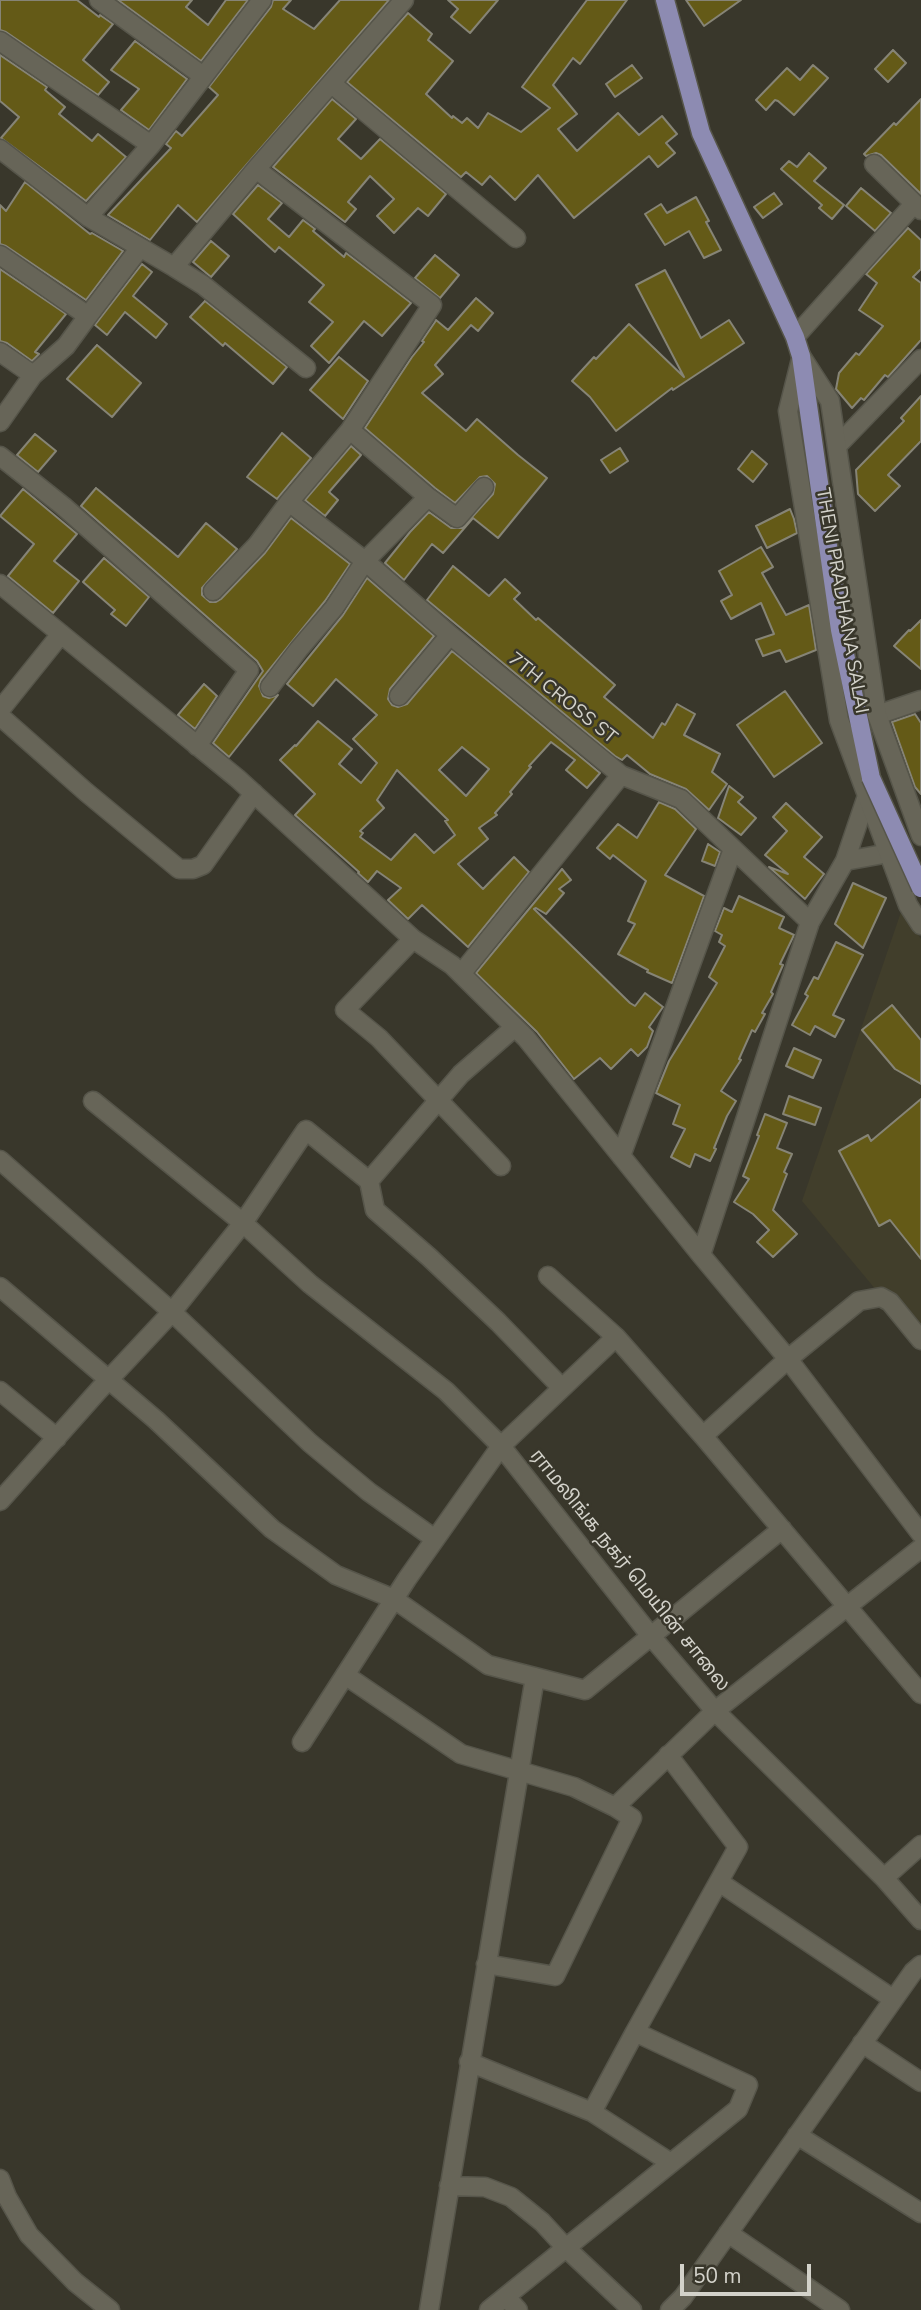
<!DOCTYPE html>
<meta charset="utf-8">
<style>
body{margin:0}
#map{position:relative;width:921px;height:2310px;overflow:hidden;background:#39372b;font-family:"Nunito Sans",sans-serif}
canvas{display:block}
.scale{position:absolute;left:680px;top:2264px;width:131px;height:32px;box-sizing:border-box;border:4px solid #d3d2ca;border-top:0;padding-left:9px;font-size:21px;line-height:24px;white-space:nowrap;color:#d3d2ca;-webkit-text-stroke:5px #39372b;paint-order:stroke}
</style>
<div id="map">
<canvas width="921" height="2310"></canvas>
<div class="scale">50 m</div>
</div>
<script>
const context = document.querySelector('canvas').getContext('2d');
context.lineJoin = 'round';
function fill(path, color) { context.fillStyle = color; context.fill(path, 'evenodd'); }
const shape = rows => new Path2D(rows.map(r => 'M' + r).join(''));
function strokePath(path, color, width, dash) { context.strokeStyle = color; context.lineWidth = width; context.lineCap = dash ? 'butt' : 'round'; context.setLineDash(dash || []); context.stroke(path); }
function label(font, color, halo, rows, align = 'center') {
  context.font = font + ' "Nunito Sans","Noto Sans Tamil",sans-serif'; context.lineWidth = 5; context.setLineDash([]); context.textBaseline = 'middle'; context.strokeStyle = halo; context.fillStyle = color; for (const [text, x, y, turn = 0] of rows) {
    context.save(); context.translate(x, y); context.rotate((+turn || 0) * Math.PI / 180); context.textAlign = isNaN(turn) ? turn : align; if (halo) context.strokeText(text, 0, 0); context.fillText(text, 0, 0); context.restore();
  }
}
fill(shape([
 [902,909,921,939,921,1344,802,1201]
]), '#413e2b');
const building = shape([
 [0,0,77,0,99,17,100,15,113,24,83,60,109,82,98,95,6,32,0,30,0,0],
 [118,0,192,0,186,7,208,25,226,0,248,0,201,61,118,0],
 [273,0,291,0,283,9,314,29,340,0,389,0,197,222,178,205,150,240,108,215,171,148,166,144,176,131,182,136,218,95,209,87,271,7,273,0],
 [448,0,498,0,470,33,451,17,458,9,448,0],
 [587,0,627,0,580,64,573,58,553,85,577,114,558,129,577,151,618,113,639,135,662,116,677,134,666,143,675,153,658,167,649,156,574,218,538,175,515,200,490,176,482,185,466,172,461,177,347,82,408,13,432,34,428,40,453,61,426,94,452,118,453,116,462,123,467,118,478,128,488,113,521,132,550,108,522,87,587,0],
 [686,0,741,0,704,26,686,0],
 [135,41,187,79,149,130,121,110,139,89,111,70,135,41],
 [893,50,906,63,888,82,875,69,893,50],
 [0,55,47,87,45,90,65,107,59,114,92,141,98,134,126,157,86,201,1,138,19,117,0,101,0,55],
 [632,65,642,78,615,97,606,84,632,65],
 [813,65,828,78,794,115,778,101,775,100,766,110,756,100,787,68,800,80,813,65],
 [332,99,356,119,338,139,361,159,380,139,446,194,428,216,418,208,394,233,377,216,394,199,370,176,348,202,356,209,345,222,273,167,332,99],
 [921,99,921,194,881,155,876,153,866,156,864,154,894,123,896,125,921,99],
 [809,153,826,168,814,181,844,205,832,219,819,208,822,205,781,169,789,161,797,167,809,153],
 [25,182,90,234,92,233,123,251,86,300,6,246,0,244,0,205,6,211,25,182],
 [258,185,282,203,268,219,289,237,303,220,315,229,313,231,344,257,346,253,350,256,411,303,382,336,364,321,329,363,311,346,333,322,309,302,324,285,279,247,275,252,233,214,258,185],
 [861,188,891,213,875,231,846,206,861,188],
 [774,193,782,204,763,218,754,207,774,193],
 [696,197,709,221,706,222,721,250,704,258,689,231,665,245,645,214,661,204,667,213,696,197],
 [908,228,921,240,921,269,913,277,921,283,921,340,888,377,885,375,864,400,861,398,852,408,836,389,839,373,856,353,859,355,883,326,859,310,877,283,866,274,908,228],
 [211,241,229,256,211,277,193,262,211,241],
 [435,255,459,275,440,298,415,278,435,255],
 [142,264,152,272,133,296,167,324,156,338,125,312,107,335,95,325,142,264],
 [0,269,66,314,35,352,39,354,32,361,7,343,0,341,0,269],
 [665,270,701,338,729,320,744,343,673,390,672,388,616,431,590,397,572,381,594,357,596,359,629,324,684,377,636,285,665,270],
 [476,298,493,313,478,331,471,325,435,365,443,374,422,393,466,431,477,419,518,455,547,478,498,538,473,518,443,553,432,544,404,580,385,563,410,532,429,512,451,528,462,528,493,494,495,484,487,476,480,477,455,503,435,488,365,428,412,357,424,342,422,341,435,322,436,320,448,330,476,298],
 [205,301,287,367,273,384,225,343,223,346,190,317,205,301],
 [97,345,141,383,112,417,67,379,97,345],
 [339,357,368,381,343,419,310,390,339,357],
 [921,396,921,441,888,475,900,486,875,511,858,494,856,470,904,421,901,418,921,396],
 [282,433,311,458,277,499,247,477,282,433],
 [35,434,56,451,38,472,17,455,35,434],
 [351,446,361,455,329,492,338,500,325,516,305,500,351,446],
 [620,448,628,461,610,473,601,460,620,448],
 [752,451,767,464,753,482,738,469,752,451],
 [96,488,178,557,206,523,237,549,202,588,202,595,210,602,216,602,221,599,265,553,291,518,350,564,325,601,261,680,259,686,263,696,269,698,278,695,229,757,213,743,263,671,257,661,81,506,96,488],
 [23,489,77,534,54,561,79,581,53,613,8,576,34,544,0,516,23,489],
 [790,509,794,519,797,533,767,548,756,526,790,509],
 [761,547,773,567,762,573,786,615,809,605,816,650,786,662,780,650,763,656,756,640,774,634,761,603,731,619,721,601,732,595,719,571,761,547],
 [104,558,149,597,126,626,111,614,115,610,83,582,104,558],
 [453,566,489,596,505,579,520,593,514,599,536,620,538,618,615,685,604,697,653,738,662,723,665,725,677,704,695,714,684,735,720,754,712,772,727,784,709,810,686,789,650,774,627,755,622,760,615,756,427,600,453,566],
 [367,578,434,636,390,689,388,699,392,705,398,707,407,704,452,651,600,773,587,788,566,770,575,760,551,742,529,766,531,767,510,792,512,794,495,813,497,815,479,828,488,839,458,864,483,889,514,857,529,872,468,947,422,905,408,919,388,900,401,888,377,871,368,882,358,873,359,872,295,815,315,794,280,760,295,745,296,746,318,721,352,749,339,764,361,783,377,763,353,739,377,715,336,679,313,706,287,684,343,615,367,578],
 [462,747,489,769,466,796,439,770,462,747],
 [397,770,448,820,445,821,455,835,434,853,415,834,391,860,360,837,363,833,360,831,384,808,377,800,397,770],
 [921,620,921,669,894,646,909,630,910,631,921,620],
 [204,684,217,696,195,729,178,715,204,684],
 [785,691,822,743,774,777,737,725,785,691],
 [915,714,921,723,921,794,915,787,892,722,915,714],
 [729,786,743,797,738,802,756,818,741,835,718,818,729,786],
 [659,802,675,809,696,829,665,875,704,896,672,983,647,972,648,970,618,954,635,924,628,921,646,881,613,855,610,859,597,848,618,824,637,838,659,802],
 [786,803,822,837,804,857,824,874,805,899,769,867,788,874,765,855,787,831,773,817,786,803],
 [708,844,720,852,715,866,702,861,708,844],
 [562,869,571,880,559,889,564,893,546,914,536,908,534,909,630,1003,635,1006,645,993,663,1007,649,1027,653,1031,647,1047,638,1056,631,1049,611,1069,600,1058,574,1079,537,1032,476,973,562,869],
 [853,883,886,898,863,948,835,924,853,883],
 [739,896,784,917,779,928,794,935,780,964,783,965,771,992,773,994,762,1013,765,1014,755,1032,752,1030,739,1059,741,1060,721,1091,736,1101,727,1116,714,1148,716,1149,710,1161,695,1154,690,1167,671,1157,685,1129,673,1124,680,1105,656,1093,669,1061,717,983,709,977,725,946,719,942,722,935,715,931,724,908,732,912,739,896],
 [836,942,863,955,833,1015,844,1020,835,1037,815,1026,810,1035,792,1025,808,996,805,994,814,977,818,979,836,942],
 [892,1005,921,1040,921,1084,895,1069,862,1030,892,1005],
 [794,1048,821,1060,813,1078,786,1066,794,1048],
 [789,1096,821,1108,815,1125,783,1114,789,1096],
 [921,1099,921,1259,890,1220,879,1226,839,1151,868,1135,871,1141,921,1099],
 [765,1114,787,1123,777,1148,792,1154,784,1172,787,1174,773,1210,797,1234,773,1257,757,1242,769,1230,753,1214,734,1202,749,1179,743,1176,759,1136,757,1135,765,1114]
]);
fill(building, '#645a17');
strokePath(building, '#868476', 2);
const minor = shape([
 [99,0,203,76],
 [0,41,151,145,88,217],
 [332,84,516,238],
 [151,145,262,0],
 [0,149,88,217,174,267,256,169],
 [874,164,921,210],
 [0,255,88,316,139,249],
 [174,267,203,285,306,368],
 [795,337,914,204],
 [0,352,33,375],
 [0,422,33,375,66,346,88,316],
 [350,430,428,497,457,518,484,487],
 [838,445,921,359],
 [0,456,63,506,249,670,197,746],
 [289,502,365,561,450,635,621,775,681,799,810,922],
 [0,584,237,778,413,939,452,965,526,1038,701,1255,788,1359,921,1534],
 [213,591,257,545,289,502,350,430,432,305,256,169,404,0],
 [270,687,299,649,334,608,365,561,428,497],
 [399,696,450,635],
 [0,710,61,634],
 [877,715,921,700],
 [0,716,86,792,179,869,193,869,203,865,254,793],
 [845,861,889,853],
 [413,939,345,1010,379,1038,501,1166],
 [461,974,621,775],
 [93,1101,243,1223,310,1284,446,1391,501,1446,407,1579,302,1742],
 [621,1156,733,849],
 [0,1160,172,1312,310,1443,369,1492,435,1539],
 [369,1181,375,1210,429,1257,498,1322,561,1387],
 [701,1255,810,922,845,861,867,796],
 [548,1276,616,1337],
 [0,1287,156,1420,272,1529,336,1575,394,1599,488,1665,585,1690,782,1529],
 [921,1340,890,1302,881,1297,859,1301,788,1359,703,1436,616,1337,501,1446,650,1635,715,1711,884,1878,921,1920],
 [0,1391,57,1438],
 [703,1436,921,1694],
 [0,1501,98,1391,172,1312,243,1223,306,1130,369,1181,461,1074,515,1027],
 [345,1675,461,1754,574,1787,615,1807,715,1711,921,1548],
 [884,1878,921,1845],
 [719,1882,893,1999],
 [486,1964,555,1976,632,1818,615,1807],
 [862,2043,921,2082],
 [469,2062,592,2112,671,2163],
 [592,2112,635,2032],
 [797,2135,921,2213],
 [0,2179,7,2197,29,2235,75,2282,110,2310],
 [449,2186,485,2187,511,2197,542,2222,566,2248,632,2310],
 [728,2233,840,2310],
 [506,2297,518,2310],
 [429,2310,535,1677],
 [489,2310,738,2109,748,2085,635,2032,738,1847,668,1755],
 [670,2310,683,2297,913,1972,921,1965]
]);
const secondary = shape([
 [801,356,830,401,877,715,921,836],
 [801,359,788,411,839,720,908,905,921,925]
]);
const primary = shape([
 [665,0,701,133,795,337,801,356,840,630,871,778]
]);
strokePath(minor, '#56554a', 21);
strokePath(secondary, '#56554a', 21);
strokePath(primary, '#56554a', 21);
strokePath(minor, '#676558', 18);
strokePath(secondary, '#676558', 18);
strokePath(primary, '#8d8bb2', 18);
const primaryBridge = shape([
 [871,778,921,888]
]);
strokePath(primaryBridge, '#56554a', 21, []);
strokePath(primaryBridge, '#8d8bb2', 18);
label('19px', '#d3d2ca', '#39372b', [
 ["THENI PRADHANA SALAI",841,601,80],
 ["7TH CROSS ST",562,699,39],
 ["ராமலிங்க நகர் மெயின் சாலை",629,1571,51]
]);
</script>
